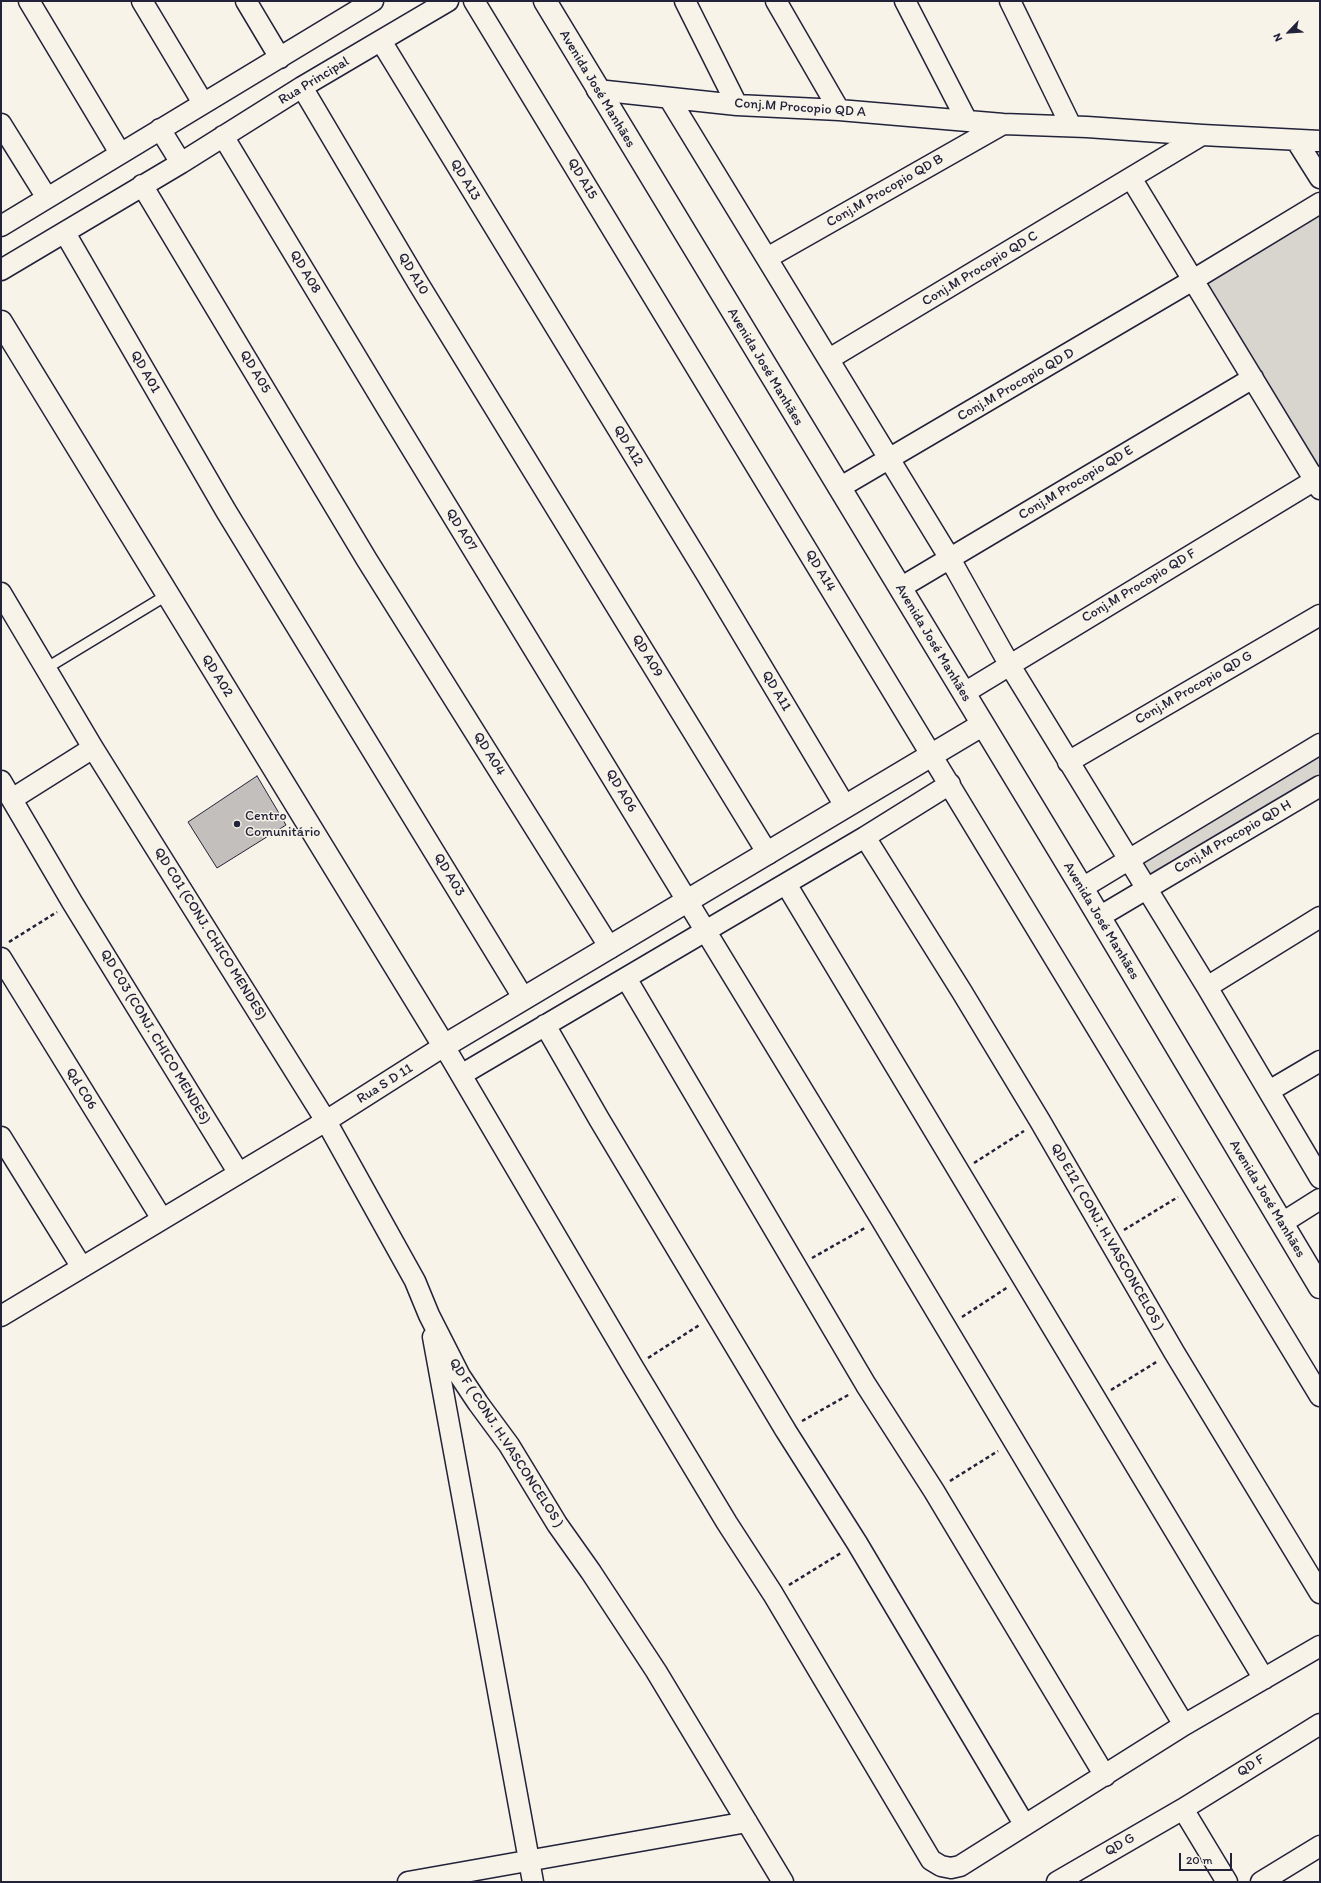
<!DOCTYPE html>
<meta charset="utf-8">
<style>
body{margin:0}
#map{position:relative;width:1321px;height:1883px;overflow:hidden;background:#f7f3e8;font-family:Itim,sans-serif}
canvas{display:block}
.frame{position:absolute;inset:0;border:2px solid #22223b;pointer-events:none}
.north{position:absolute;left:1269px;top:12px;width:40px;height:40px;-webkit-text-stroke:3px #f7f3e8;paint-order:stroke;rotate:245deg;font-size:11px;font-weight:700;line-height:16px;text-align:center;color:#22223b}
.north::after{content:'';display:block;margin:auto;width:14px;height:18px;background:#22223b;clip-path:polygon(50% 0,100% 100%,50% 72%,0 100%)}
.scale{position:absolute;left:1179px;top:1853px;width:53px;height:18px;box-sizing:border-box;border:2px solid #22223b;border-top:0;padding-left:5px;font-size:12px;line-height:14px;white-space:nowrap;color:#22223b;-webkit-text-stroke:3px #f7f3e8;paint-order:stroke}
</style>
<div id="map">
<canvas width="1321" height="1883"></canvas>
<div class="frame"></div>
<div class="north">N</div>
<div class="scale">20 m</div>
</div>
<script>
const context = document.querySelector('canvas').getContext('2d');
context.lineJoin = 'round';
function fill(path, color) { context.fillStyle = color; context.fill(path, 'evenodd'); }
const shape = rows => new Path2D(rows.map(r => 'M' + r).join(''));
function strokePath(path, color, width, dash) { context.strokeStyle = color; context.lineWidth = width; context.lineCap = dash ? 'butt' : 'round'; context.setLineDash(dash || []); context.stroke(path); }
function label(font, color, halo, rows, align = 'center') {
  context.font = font + ' Itim,sans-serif'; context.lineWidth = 3; context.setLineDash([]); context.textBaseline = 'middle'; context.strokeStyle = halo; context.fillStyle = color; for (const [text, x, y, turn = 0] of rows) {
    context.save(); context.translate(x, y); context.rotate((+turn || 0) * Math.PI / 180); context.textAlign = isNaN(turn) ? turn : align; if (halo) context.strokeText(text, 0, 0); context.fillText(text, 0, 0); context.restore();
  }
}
fill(shape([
 [1320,208,1320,478,1200,282],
 [1320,752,1320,779,1150,879,1138,858]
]), '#d8d5cf');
const building = shape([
 [257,776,286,825,217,868,188,822,257,776]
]);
fill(building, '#c2bfbd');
strokePath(building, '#22223b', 1);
const lane = shape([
 [45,669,167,595]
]);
const street = shape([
 [29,1,120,153],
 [142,1,203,103],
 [246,1,280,58],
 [474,1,1320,1396],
 [685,1,737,105],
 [776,1,839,110],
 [905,1,967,121],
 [1010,1,1071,126],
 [381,41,707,575,845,806],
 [302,87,418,283,768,854],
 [597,90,737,105,839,110,1003,124,1087,127,1202,135,1320,141],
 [669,98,949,557,1009,664,1207,987,1320,1178],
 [1,124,47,198],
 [160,129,181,163],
 [223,136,387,408,881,1219,1184,1725],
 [1296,140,1320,178],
 [1131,178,1320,489],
 [142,185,367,560,610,948],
 [1,226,373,1],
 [65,233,226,511,524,999],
 [767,258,1003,124],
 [1,270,181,163,302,87,448,1],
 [829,359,1202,135],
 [839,488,1193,280,1320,203],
 [900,588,1253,378],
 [1,593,93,748,326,1121,415,1281,429,1315,460,1376,478,1403,509,1445,557,1524,591,1572,656,1671,783,1882],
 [964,693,1320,477],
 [1068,762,1320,615],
 [1,781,72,902,238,1172],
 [12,799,93,748],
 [865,837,962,992,1040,1121,1174,1352,1320,1593],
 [786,884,1264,1679],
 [1082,888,1320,744],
 [1099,917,1320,786],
 [1,958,162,1219],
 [626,978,866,1385,934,1491,1105,1776],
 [1207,987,1320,917],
 [545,1025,599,1119,786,1431,857,1543,1024,1824],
 [461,1075,865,837,950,784],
 [1269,1091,1320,1061],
 [1,1137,81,1266],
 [1282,1223,1320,1199],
 [1,1316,326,1121,444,1046,633,1367,727,1523,773,1594,931,1860,941,1866,951,1868,960,1866,1184,1725,1320,1646],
 [433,1337,533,1882],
 [1183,1809,1227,1882],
 [408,1882,747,1822],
 [1057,1882,1183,1809,1320,1724],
 [1261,1882,1320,1846]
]);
const secondary = shape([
 [545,1,1082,888,1320,1287],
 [1,322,444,1046,982,725]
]);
strokePath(lane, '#22223b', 13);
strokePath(street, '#22223b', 23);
strokePath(secondary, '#22223b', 25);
strokePath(shape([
 [9,942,57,912],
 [974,1163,1024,1131],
 [1124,1230,1178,1197],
 [812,1258,865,1228],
 [962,1317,1008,1287],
 [648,1358,701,1324],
 [1111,1390,1158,1361],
 [802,1421,850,1394],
 [950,1481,998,1451],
 [789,1585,841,1553]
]), '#22223b', 2.5, [4, 3]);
strokePath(lane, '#f7f3e8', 10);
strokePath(street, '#f7f3e8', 20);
strokePath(secondary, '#f7f3e8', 22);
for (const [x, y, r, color] of [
 [237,824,4,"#22223b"]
]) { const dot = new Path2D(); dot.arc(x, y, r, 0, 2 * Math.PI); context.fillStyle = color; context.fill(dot); strokePath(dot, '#f7f3e8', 1.5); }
label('14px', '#22223b', '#f7f3e8', [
 ["Rua Principal",314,81,-31],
 ["Avenida José Manhães",597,89,59],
 ["Conj.M Procopio QD A",800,108,4],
 ["QD A15",582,179,59],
 ["QD A13",465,180,59],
 ["Conj.M Procopio QD B",885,191,-30],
 ["Conj.M Procopio QD C",980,269,-31],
 ["QD A08",305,272,59],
 ["QD A10",413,274,59],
 ["Avenida José Manhães",765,367,59],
 ["QD A01",145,372,60],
 ["QD A05",255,372,59],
 ["Conj.M Procopio QD D",1016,385,-30],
 ["QD A12",628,446,59],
 ["Conj.M Procopio QD E",1076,483,-31],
 ["QD A07",461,530,58],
 ["QD A14",820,571,59],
 ["Conj.M Procopio QD F",1139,586,-31],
 ["Avenida José Manhães",933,643,59],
 ["QD A09",647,656,59],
 ["QD A02",217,676,58],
 ["Conj.M Procopio QD G",1194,688,-30],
 ["QD A11",776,691,59],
 ["QD A04",489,754,58],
 ["QD A06",621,791,59],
 ["Conj.M Procopio QD H",1233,837,-30],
 ["QD A03",449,875,59],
 ["Avenida José Manhães",1101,921,59],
 ["QD C01 (CONJ. CHICO MENDES)",210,934,58],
 ["QD C03 (CONJ. CHICO MENDES)",155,1037,59],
 ["Rua S D 11",385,1084,-32],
 ["Qd C06",81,1089,58],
 ["Avenida José Manhães",1267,1199,59],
 ["QD E12 ( CONJ. H.VASCONCELOS )",1107,1237,60],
 ["QD F ( CONJ. H.VASCONCELOS )",506,1443,57],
 ["QD F",1251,1766,-32],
 ["QD G",1120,1845,-30]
]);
label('14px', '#22223b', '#f7f3e8', [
 ["Centro",245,816],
 ["Comunitário",245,832]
], 'left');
</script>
